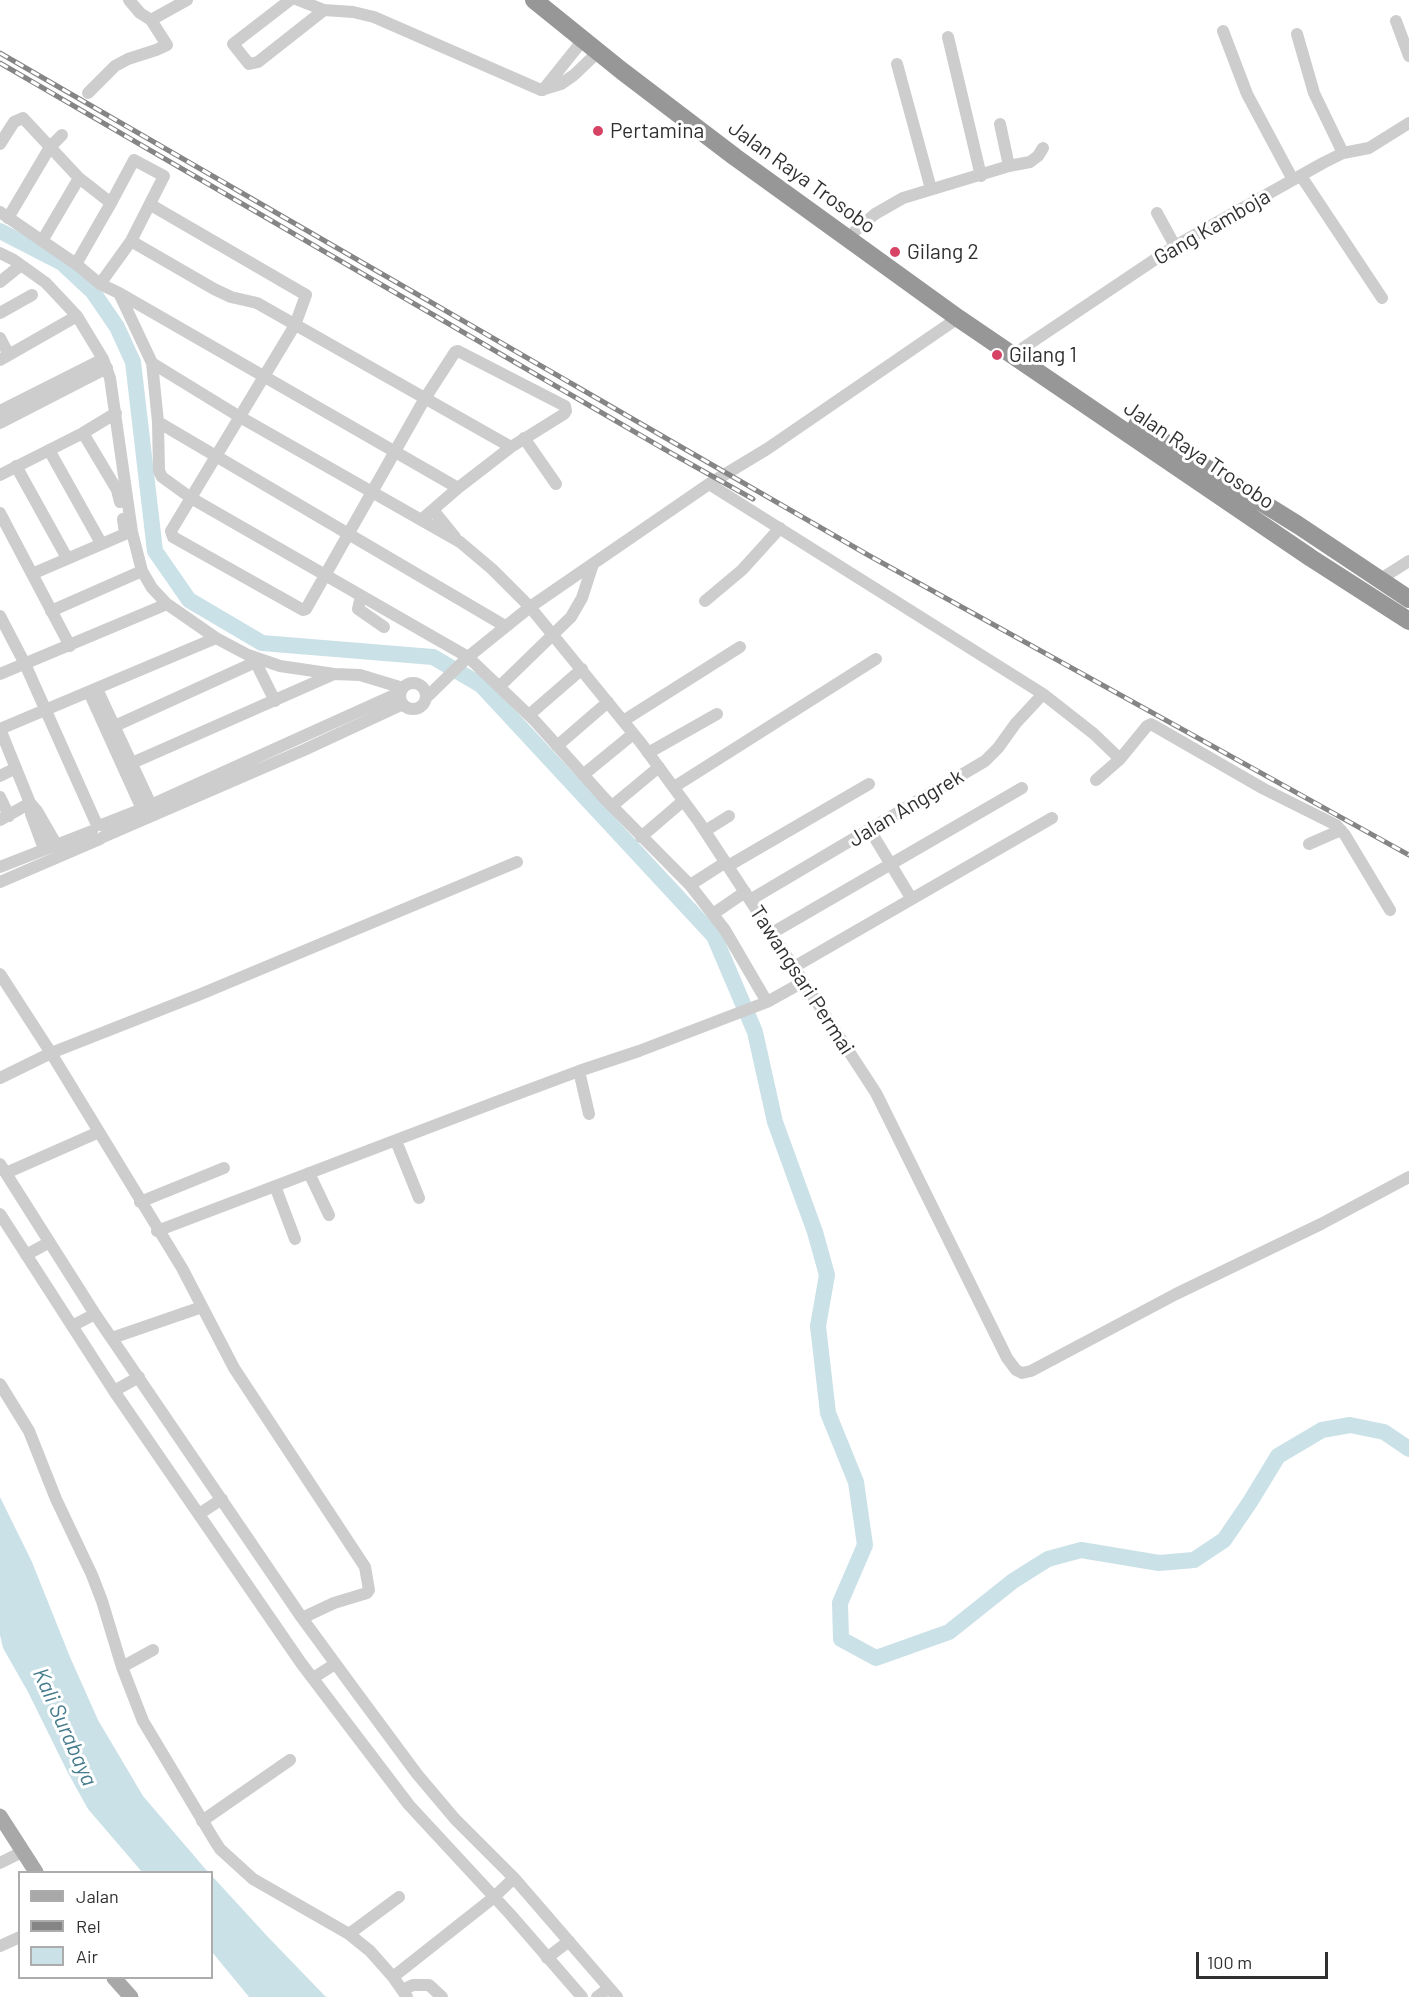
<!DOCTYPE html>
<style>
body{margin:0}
#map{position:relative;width:1409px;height:1997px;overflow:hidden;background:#fff;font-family:Barlow,sans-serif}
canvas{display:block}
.legend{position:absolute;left:18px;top:1871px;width:195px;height:108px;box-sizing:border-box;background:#fff;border:2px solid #acacac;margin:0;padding:8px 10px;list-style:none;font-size:18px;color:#303030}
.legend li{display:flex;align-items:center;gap:12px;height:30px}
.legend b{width:30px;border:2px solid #acacac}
.scale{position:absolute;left:1196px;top:1952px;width:132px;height:27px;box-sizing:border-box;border:3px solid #303030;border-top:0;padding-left:8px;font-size:18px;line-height:21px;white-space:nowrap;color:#303030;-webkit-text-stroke:4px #fff;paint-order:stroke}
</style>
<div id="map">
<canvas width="1409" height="1997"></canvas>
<ul class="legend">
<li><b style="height:8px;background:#a8a8a8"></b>Jalan</li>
<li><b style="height:8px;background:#858585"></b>Rel</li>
<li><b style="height:16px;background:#cbe1e8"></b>Air</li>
</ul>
<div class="scale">100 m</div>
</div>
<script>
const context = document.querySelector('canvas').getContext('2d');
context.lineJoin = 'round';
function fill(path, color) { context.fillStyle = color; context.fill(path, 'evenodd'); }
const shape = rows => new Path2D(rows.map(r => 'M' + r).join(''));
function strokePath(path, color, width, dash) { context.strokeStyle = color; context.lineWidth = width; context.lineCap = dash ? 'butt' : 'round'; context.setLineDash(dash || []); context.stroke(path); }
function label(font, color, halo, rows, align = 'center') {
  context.font = font + ' Barlow,sans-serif'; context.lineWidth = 6; context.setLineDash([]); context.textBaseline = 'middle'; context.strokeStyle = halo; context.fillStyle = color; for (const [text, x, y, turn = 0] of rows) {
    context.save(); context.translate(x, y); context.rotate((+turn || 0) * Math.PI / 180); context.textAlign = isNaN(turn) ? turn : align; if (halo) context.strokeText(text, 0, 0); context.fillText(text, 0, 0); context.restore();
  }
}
fill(shape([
 [0,1497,32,1562,70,1657,98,1720,143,1796,208,1872,142,1872,88,1809,68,1773,28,1692,3,1648,0,1635],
 [212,1876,268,1937,326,1997,249,1997,212,1952]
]), '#cbe1e8');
strokePath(shape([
 [0,231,62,263,93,292,117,327,133,362,155,551,189,600,262,643,433,657,481,685,714,936,755,1032,775,1122,815,1232,827,1275,818,1326,828,1413,856,1482,865,1545,840,1603,841,1639,876,1658,949,1632,1013,1581,1048,1559,1081,1550,1159,1563,1194,1560,1224,1540,1250,1502,1278,1456,1322,1430,1350,1425,1384,1432,1409,1449]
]), '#cbe1e8', 16);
strokePath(shape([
 [129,0,140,13,151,20,187,0],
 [290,0,233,44,249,64,258,62,324,10],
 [298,0,324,10,353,12,374,17,541,90,561,84,574,75,598,52],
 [1396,21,1409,56],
 [1223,31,1247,94,1293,180],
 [1297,34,1314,93,1343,153],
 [948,37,981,176],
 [897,64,931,189],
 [543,90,583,40],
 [88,93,115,66,128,59,156,50,167,45,151,20],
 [1000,124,1009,166],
 [0,144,14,122,23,118,79,178,111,203,76,264],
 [1301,176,1382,298],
 [151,205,306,295,295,325,171,531,173,537,303,610,306,609,424,400,455,352,458,351,565,406,566,411,564,414,511,447,458,488,421,520],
 [0,212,76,264,100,284,119,293,152,363,240,417,460,542,492,569,530,607,641,743,699,822,876,1093,1007,1358,1016,1370,1022,1373,1031,1371,1176,1294,1321,1224,1409,1177],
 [1157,213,1175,246],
 [8,218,50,147,62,135],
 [855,231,875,214,903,198,1009,166,1030,162,1038,156,1043,148],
 [42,241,79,178],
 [131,241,214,289,231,297,257,303,511,447],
 [0,253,14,260,46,283,77,316,103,359,110,378,132,532,142,571,152,588,167,604,216,638,248,655,280,666,334,674],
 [0,282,21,265],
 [100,284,131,241,164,176,134,160,111,203],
 [119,293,458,488],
 [0,313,32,295],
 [0,338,9,355],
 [1023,348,1175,246,1323,163,1343,153,1369,148,1409,123],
 [0,360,77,316],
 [152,363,158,422,159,471,162,477,191,498,468,657,535,721,605,799,690,885,725,930,767,1002,803,982],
 [0,411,103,359],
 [158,422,505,626],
 [0,423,107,368],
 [83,433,117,490,120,502],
 [524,438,556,484],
 [49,450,101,543],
 [16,466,67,558],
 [0,475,83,433,116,413],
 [709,484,1043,694,1094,734,1120,759],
 [433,510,455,537],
 [0,513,70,646],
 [32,574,125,534,123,519],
 [1379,580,1409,561],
 [361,596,358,609,384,627],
 [705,601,742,570,780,528],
 [51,611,142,571],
 [0,616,25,664,97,825],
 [256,663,275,701],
 [0,674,167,604],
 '400 696a13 13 0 1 1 26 0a13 13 0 1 1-26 0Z',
 [499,687,571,617,582,598,593,564],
 [97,689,151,805],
 [89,692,142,809],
 [426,698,468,657,530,607,709,484,767,449,958,318],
 [529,715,582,669],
 [623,721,740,647],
 [0,729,216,638],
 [0,729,30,803,37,811,56,844],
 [106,730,260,660],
 [557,746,608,702],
 [648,753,717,714],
 [123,767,334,674,360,675,403,688],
 [583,775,633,734],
 [0,776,16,768],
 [1096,780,1120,759,1147,726,1151,724,1264,789,1336,825,1345,835,1390,910],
 [674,787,876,659],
 [0,797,9,816],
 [612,806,659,767],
 [32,807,31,814,44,849],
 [0,820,30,803],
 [101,825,142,809,401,692],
 [870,830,911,898],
 [705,831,729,816],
 [103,837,304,750,403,704],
 [641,837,683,801],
 [1309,844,1341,830],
 [728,866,869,784],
 [0,867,92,831],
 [0,882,100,839],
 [690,885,726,862],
 [750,900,985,761,998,748,1016,723,1043,694],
 [713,914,745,892],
 [772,933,1022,788],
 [794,967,1052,818],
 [0,974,51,1053,182,1268,234,1368,365,1567,369,1590,367,1593,334,1603,302,1618],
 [579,1071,589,1114],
 [0,1078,51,1053,201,994,517,862],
 [396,1141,419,1198],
 [0,1164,95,1314,302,1618,354,1689,417,1774,455,1819,514,1878,617,1997],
 [6,1173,99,1132],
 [309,1173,329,1215],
 [275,1186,295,1239],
 [140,1202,224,1168],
 [0,1214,114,1391,301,1663,409,1805,510,1914,582,1997],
 [157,1231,496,1102,579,1071,639,1051,767,1002],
 [26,1255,48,1243],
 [72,1326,95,1314],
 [112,1338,202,1307],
 [0,1384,29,1431,56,1499,92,1575,102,1601,122,1667,143,1721,213,1838,220,1849,253,1879,349,1934,370,1951,393,1977,407,1997],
 [114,1391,139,1377],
 [199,1514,222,1499],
 [122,1667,153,1650],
 [313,1678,335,1664],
 [202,1821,290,1760],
 [0,1863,22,1852],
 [349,1934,399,1897],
 [0,1946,20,1937],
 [547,1958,569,1941],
 [393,1977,493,1898,514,1878],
 [402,1990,413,1985,429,1985,442,1997],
 [597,1997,609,1988]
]), '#cdcdcd', 12);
strokePath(shape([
 [0,1816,36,1872],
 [114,1978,131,1997]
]), '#a8a8a8', 15);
strokePath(shape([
 [534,0,622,71,735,157,958,318,1311,558,1409,621],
 [1137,425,1298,525,1409,599]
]), '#979797', 18);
const rail = shape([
 [0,53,868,555,1409,855],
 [0,63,671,453,753,499]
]);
strokePath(rail, '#858585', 5);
strokePath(rail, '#fff', 3, [9]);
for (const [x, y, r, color] of [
 [598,131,6,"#d64365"],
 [895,252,6,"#d64365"],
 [997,355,6,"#d64365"]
]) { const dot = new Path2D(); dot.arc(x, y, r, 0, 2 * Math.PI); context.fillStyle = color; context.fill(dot); strokePath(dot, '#fff', 2); }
label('21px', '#303030', '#fff', [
 ["Pertamina",610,131],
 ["Gilang 2",907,252],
 ["Gilang 1",1009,355]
], 'left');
label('21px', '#303030', '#fff', [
 ["Jalan Raya Trosobo",802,177,36],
 ["Gang Kamboja",1212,227,-30],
 ["Jalan Raya Trosobo",1199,455,34],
 ["Jalan Anggrek",906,808,-31],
 ["Tawangsari Permai",802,980,57]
]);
label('italic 22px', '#457b8c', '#fff', [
 ["Kali Surabaya",65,1727,66]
]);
</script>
